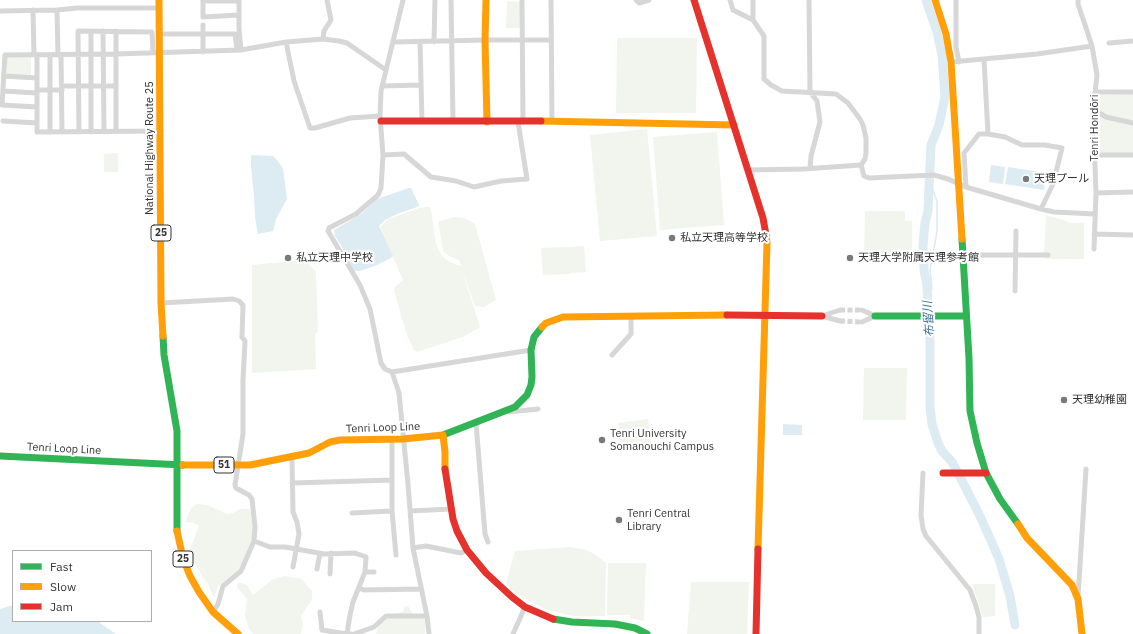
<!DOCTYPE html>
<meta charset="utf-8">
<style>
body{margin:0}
#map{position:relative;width:1133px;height:634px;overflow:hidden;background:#fff;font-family:"IBM Plex Sans",sans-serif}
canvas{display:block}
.legend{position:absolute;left:12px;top:550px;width:140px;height:72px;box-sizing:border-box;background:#fff;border:1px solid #adadad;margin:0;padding:5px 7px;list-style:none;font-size:12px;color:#333}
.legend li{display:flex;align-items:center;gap:8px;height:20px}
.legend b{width:20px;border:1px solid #adadad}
</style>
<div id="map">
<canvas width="1133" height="634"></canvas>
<ul class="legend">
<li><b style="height:5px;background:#30b455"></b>Fast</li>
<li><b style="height:5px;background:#ff9f0a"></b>Slow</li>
<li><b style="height:5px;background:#e5322d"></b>Jam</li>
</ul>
</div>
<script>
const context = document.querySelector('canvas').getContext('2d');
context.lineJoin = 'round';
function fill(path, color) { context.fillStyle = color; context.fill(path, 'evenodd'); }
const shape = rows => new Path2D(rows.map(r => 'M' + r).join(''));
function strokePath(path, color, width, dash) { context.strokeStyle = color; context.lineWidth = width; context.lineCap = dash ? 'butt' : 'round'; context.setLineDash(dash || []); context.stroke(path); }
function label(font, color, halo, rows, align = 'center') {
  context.font = font + ' "IBM Plex Sans","Noto Sans JP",sans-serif'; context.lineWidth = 4; context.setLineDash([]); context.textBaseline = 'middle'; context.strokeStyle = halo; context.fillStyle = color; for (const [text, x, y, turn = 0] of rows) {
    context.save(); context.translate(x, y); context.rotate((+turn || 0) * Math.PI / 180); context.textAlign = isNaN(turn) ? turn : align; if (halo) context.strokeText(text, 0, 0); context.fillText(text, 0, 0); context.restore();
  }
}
fill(shape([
 [507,1,520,2,520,28,506,28],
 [617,38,697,38,696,113,616,113],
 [7,57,31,57,31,75,7,75],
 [1133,94,1133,153,1097,153,1097,95],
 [647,129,657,236,600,241,590,135],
 [717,132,724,225,660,230,653,137],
 [118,153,118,172,104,172,104,154],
 [429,207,431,210,436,244,440,253,445,259,452,263,461,266,459,260,449,256,443,251,438,222,454,217,464,218,475,224,496,300,484,307,475,306,461,267,480,327,465,336,417,352,414,350,407,335,394,291,395,287,403,280,380,227,389,219,419,208],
 [865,211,905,211,905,221,912,221,912,263,864,262],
 [1046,215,1072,223,1084,223,1084,259,1044,259,1049,257,1050,255,1044,253],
 [584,246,586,272,570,273,568,247],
 [568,247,570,274,543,275,541,248],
 [305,260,316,272,318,332,315,333,316,369,252,373,252,265],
 [864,368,907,368,906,420,863,420],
 [648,419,651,445,621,449,618,423],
 [197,504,207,505,227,514,233,513,240,509,250,509,251,513,253,537,242,563,237,571,218,586,214,598,208,584,196,566,190,549,199,526,194,523,186,522,188,514,191,508],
 [569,547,583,549,593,553,606,563,605,616,573,616,548,610,525,599,511,590,506,584,515,551],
 [608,563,646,563,644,621,630,618,630,615,607,615],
 [285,576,301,579,312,591,312,600,301,615,303,625,301,634,253,634,249,629,245,615,247,599,237,587,238,582,247,585,253,595,273,579],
 [691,582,749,582,747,634,687,634],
 [972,584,995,584,995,616,983,617],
 [408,606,413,614,420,614,425,620,425,634,376,634,380,622,390,615,403,612,404,607]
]), '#f1f5ed');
fill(shape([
 [251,155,273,156,278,161,283,169,287,199,276,219,273,231,258,234,255,217,254,196,251,166],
 [991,165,1005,167,1003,184,989,182],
 [1008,167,1046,173,1044,190,1005,184],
 [409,188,411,188,419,205,417,207,397,214,385,220,379,226,393,256,391,258,377,265,360,271,354,271,342,247,335,236,334,230,361,214,377,199],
 [783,424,802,425,802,435,783,435],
 [13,605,13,621,99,621,100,623,116,634,0,634,0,609]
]), '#ddebf3');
strokePath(shape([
 [928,306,932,288,930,270,937,232,937,201,930,182]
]), '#ddebf3', 1.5);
strokePath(shape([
 [926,0,937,32,942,55,945,97,939,125,931,145,928,211,925,223,923,245,924,270,927,286,930,341,930,406,932,424,938,443,942,451,952,462,959,475,978,512,989,536,999,559,1010,596,1015,625]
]), '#ddebf3', 9);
strokePath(shape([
 [840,310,862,310],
 [840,321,862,322]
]), '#d6d6d6', 5, [5, 2.5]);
strokePath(shape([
 [203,0,203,1,239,1],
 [239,0,239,29,241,50],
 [403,0,381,91,380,116,383,155,381,188,378,195,356,214,329,228,328,231,360,285,370,309,381,363,385,369,392,372,531,350],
 [451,0,453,122],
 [522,0,523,122],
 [551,0,552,121],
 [636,0,639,3,649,0],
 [730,0,733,10,753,20,764,36,764,79,771,85,782,91,836,94,848,103,860,119,863,125,866,138,866,153,865,159,861,165,803,169,748,170],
 [753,0,753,20],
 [809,0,810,92,817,101,820,122,811,156,810,168],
 [956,0,956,47,959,62],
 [1078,0,1078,4,1092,46,1097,75,1093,111,1096,193,1094,249],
 [203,1,203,17,239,15],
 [33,10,34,55],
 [57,10,58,55],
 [1,11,57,10,77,8,159,8],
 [91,31,91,132],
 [103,31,104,132],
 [116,31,116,131],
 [160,34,235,34,237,50],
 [323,39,324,31,331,20,327,0],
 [286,42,294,81,310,128,315,128,350,118,380,116],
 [394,42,485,40,551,40],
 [420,42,422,122],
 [434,42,435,0],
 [1109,43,1133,41],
 [203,52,203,25],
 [37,55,37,132,161,131],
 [50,55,50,132],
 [61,55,62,132],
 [984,59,988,134],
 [951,62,1037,54,1092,46],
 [4,76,37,78],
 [62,86,116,86],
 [382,86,421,85],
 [37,90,62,90],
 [3,91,37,93],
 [1095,92,1133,92],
 [37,107,2,105,5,55,116,54,241,50,286,42,323,39,339,41,347,43,386,70],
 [1101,114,1106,117,1133,123],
 [3,121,37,123],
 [79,132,78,31,152,32,153,53],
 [383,155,404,154,431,177,456,181,474,187,501,181,527,179,518,122],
 [1095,155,1133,155],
 [861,165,864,176,869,178,934,175,948,179,966,187,1041,209,1054,212,1095,214],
 [966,187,964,153,979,134,988,134,1005,137,1022,145,1045,145,1062,148,1053,184,1041,209],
 [1096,193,1133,192],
 [1094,234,1133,235],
 [981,255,1048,255],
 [1015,291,1016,231],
 [161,303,233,299,239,301,243,305,242,337,245,341,243,380,243,434,235,485,236,488,249,495,252,499,255,527,254,541,241,571,223,586,218,604,213,612],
 [862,310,875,316],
 [822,316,840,310],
 [822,316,840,321],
 [862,322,875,316],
 [612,355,631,334,631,316],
 [392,372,399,393,408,484,413,548,427,616,429,634],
 [509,412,538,409],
 [476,423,485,534,488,542],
 [292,458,293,512,297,522,299,534,293,567],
 [923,473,921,515,923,529,926,536,970,590,976,606,979,617,979,634],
 [392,480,392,511,396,555],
 [292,483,392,480,392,440],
 [410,511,451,509],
 [352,513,392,511],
 [254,541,270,547,285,547,324,554,355,553,366,557,365,572,353,602,350,615,347,634,351,634],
 [413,548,426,546,461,553,467,550],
 [317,569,320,553],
 [365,572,374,572],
 [330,574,331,553],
 [359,588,364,590,421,589],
 [1078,598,1086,469],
 [320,612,322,630,347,634],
 [354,634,374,627,386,616,427,616],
 [513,634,525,607]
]), '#d7d7d7', 5);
strokePath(shape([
 [962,239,969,358,970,411,977,443,986,473,1000,499,1018,524],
 [875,316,966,316],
 [163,336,164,355,177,431,177,531],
 [443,435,515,407,527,395,531,385,532,377,531,350,534,337,542,327],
 [0,456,183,465],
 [553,619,572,622,615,624,635,628,647,634]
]), '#30b455', 7);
strokePath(shape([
 [159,0,161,303,163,336],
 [486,0,485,40,487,122],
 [935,0,946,34,951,62,962,239],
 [541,121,734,125],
 [542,327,546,323,563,317,727,315],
 [183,465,250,465,309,453,330,442,340,440,403,439,443,435,445,452,445,469],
 [1018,524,1027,538,1072,585,1078,599,1082,634],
 [177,531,183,558,190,576,199,592,213,612,238,634],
 [758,549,767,243,766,235]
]), '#ff9f0a', 7);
strokePath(shape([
 [694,0,763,218,766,235],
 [381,121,541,121],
 [727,315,822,316],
 [445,469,453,519,457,531,467,550,486,573,512,597,525,607,553,619],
 [943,473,986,473],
 [756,634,758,549]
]), '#e5322d', 7);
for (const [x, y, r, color] of [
 [1026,179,4,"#7a7a7a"],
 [672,238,4,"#7a7a7a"],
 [288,258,4,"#7a7a7a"],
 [850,258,4,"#7a7a7a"],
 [1064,400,4,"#7a7a7a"],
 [602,440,4,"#7a7a7a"],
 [619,520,4,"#7a7a7a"]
]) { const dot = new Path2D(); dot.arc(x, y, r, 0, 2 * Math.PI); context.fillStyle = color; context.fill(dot); strokePath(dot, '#fff', 1.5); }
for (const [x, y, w] of [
 [161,233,20],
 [224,465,20],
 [183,559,20]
]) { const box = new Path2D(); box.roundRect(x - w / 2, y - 8, w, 16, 3); context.fillStyle = '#fff'; context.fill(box); strokePath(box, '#333', 1); }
label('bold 10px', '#333', null, [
 ["25",161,233],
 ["51",224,465],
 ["25",183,559]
]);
label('11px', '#333', '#fff', [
 ["Tenri Hondōri",1095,128,-90],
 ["National Highway Route 25",150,148,-90],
 ["Tenri Loop Line",383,428,-2],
 ["Tenri Loop Line",64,449,3]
]);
label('11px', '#333', '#fff', [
 ["天理プール",1034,179],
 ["私立天理高等学校",680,238],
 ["私立天理中学校",296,258],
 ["天理大学附属天理参考館",858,258],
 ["天理幼稚園",1072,400],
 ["Tenri University",610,434],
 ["Somanouchi Campus",610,447],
 ["Tenri Central",627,514],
 ["Library",627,527]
], 'left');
label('italic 12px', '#3f7597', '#fff', [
 ["布留川",929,319,-94]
]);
</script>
